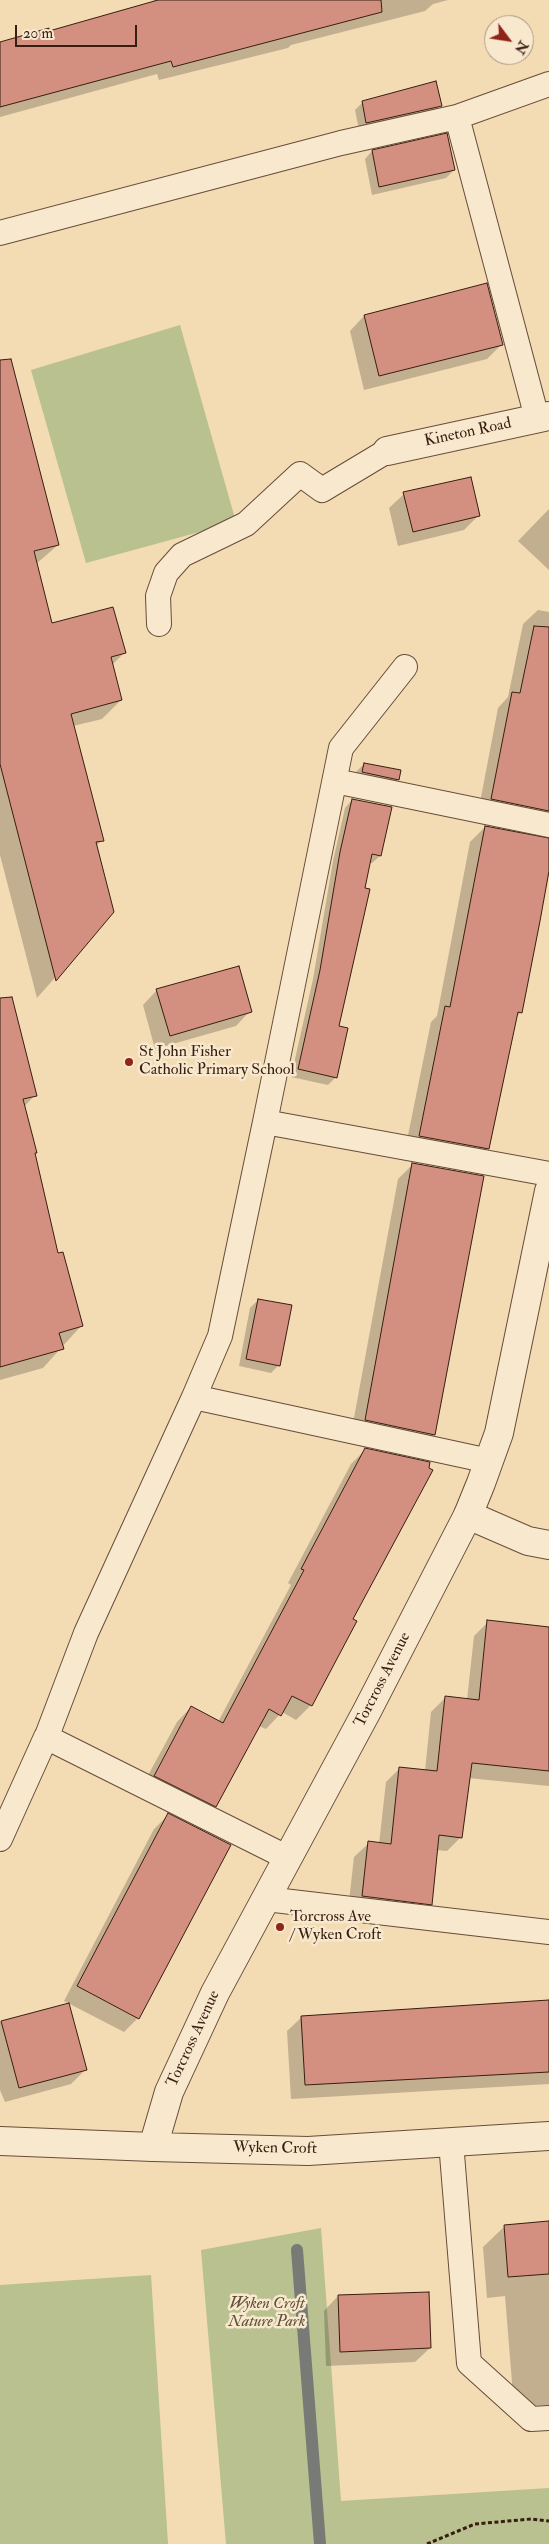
<!DOCTYPE html>
<style>
body{margin:0}
#map{position:relative;width:549px;height:2544px;overflow:hidden;background:#f3dbb3;font-family:"IM FELL Double Pica",serif}
canvas{display:block}
.north{position:absolute;left:484px;top:15px;width:50px;height:50px;box-sizing:border-box;background:#f7e8ce;border:1px solid #ab9782;border-radius:50%;rotate:121deg;font-size:14px;font-weight:700;line-height:20px;text-align:center;color:#381e11}
.north::after{content:'';display:block;margin:auto;width:18px;height:22px;background:#8f2418;clip-path:polygon(50% 0,100% 100%,50% 72%,0 100%)}
.scale{position:absolute;left:15px;top:25px;width:122px;height:22px;box-sizing:border-box;border:2px solid #381e11;border-top:0;padding-left:6px;font-size:15px;line-height:18px;white-space:nowrap;color:#381e11;-webkit-text-stroke:4px #f7e8ce;paint-order:stroke}
</style>
<div id="map">
<canvas width="549" height="2544"></canvas>
<div class="north">N</div>
<div class="scale">20 m</div>
</div>
<script>
const context = document.querySelector('canvas').getContext('2d');
context.lineJoin = 'round';
function fill(path, color) { context.fillStyle = color; context.fill(path, 'evenodd'); }
const shape = rows => new Path2D(rows.map(r => 'M' + r).join(''));
function strokePath(path, color, width, dash) { context.strokeStyle = color; context.lineWidth = width; context.lineCap = dash ? 'butt' : 'round'; context.setLineDash(dash || []); context.stroke(path); }
function label(font, color, halo, rows, align = 'center') {
  context.font = font + ' "IM FELL Double Pica",serif'; context.lineWidth = 5; context.setLineDash([]); context.textBaseline = 'middle'; context.strokeStyle = halo; context.fillStyle = color; for (const [text, x, y, turn = 0] of rows) {
    context.save(); context.translate(x, y); context.rotate((+turn || 0) * Math.PI / 180); context.textAlign = isNaN(turn) ? turn : align; if (halo) context.strokeText(text, 0, 0); context.fillText(text, 0, 0); context.restore();
  }
}
fill(shape([
 [180,325,236,522,86,563,31,370],
 [321,2228,341,2501,549,2488,549,2544,226,2544,201,2250],
 [151,2275,168,2544,0,2544,0,2285]
]), '#b8c18f');
fill(shape([
 [154,0,448,0,433,4,425,11,291,45,288,48,159,80,157,74,0,117,0,43,49,33,150,3],
 [363,102,440,106,432,114,359,130,355,110],
 [372,151,454,170,446,178,372,195,365,159],
 [364,316,502,344,487,359,364,390,350,331],
 [0,405,58,545,36,564,51,624,124,653,112,665,121,700,102,719,73,726,102,840,96,846,113,912,37,998,0,855],
 [404,494,478,516,464,530,398,546,389,508],
 [549,509,549,570,518,541],
 [538,610,549,612,549,829,478,813,498,708,508,697,523,624],
 [364,764,398,779,390,787,355,780,356,772],
 [352,800,380,856,372,863,369,863,338,1027,336,1077,328,1085,291,1077,313,979,333,861,345,808],
 [485,827,549,839,549,866,521,1012,515,1018,489,1147,474,1162,405,1150,431,1022,437,1016,470,842],
 [157,990,250,1011,236,1026,155,1049,143,1005],
 [0,1012,35,1095,24,1107,36,1152,34,1154,57,1255,81,1326,43,1368,0,1380],
 [413,1164,434,1435,420,1449,351,1434,398,1179],
 [258,1300,279,1365,271,1373,239,1366,250,1308],
 [365,1450,352,1619,356,1621,310,1706,296,1720,282,1712,266,1729,259,1726,215,1806,201,1820,140,1790,177,1722,191,1707,218,1722,291,1585,288,1583,351,1464],
 [488,1622,549,1628,549,1786,468,1778,461,1837,447,1851,436,1850,431,1904,417,1918,348,1910,354,1857,369,1843,379,1844,386,1782,400,1768,425,1771,431,1712,446,1697,467,1700,474,1636],
 [168,1815,138,2018,124,2032,64,2001,154,1829],
 [549,2002,549,2084,291,2099,287,2031,302,2017],
 [68,2004,85,2070,71,2084,5,2102,0,2090,0,2022],
 [549,2222,549,2405,514,2407,505,2296,487,2298,483,2247,505,2226],
 [338,2296,430,2348,415,2362,326,2366,324,2311]
]), '#0003');
strokePath(shape([
 [297,2250,320,2544]
]), '#787a76', 12);
const building = shape([
 [158,0,381,0,382,12,173,67,171,61,0,107,0,42,49,28,49,31,158,0],
 [436,81,442,106,366,123,362,101,436,81],
 [447,133,455,170,379,187,372,150,447,133],
 [487,283,503,345,379,376,364,315,487,283],
 [11,359,59,545,34,551,52,623,113,607,126,653,111,657,122,700,71,714,104,841,96,842,114,912,56,981,0,764,0,360,11,359],
 [471,477,480,516,413,532,403,492,471,477],
 [534,626,549,627,549,811,491,799,512,692,520,693,534,626],
 [364,763,401,770,399,780,362,772,364,763],
 [352,799,392,807,381,856,372,854,365,888,370,889,339,1026,348,1028,337,1078,298,1069,320,970,340,852,352,799],
 [485,826,549,838,549,871,540,921,522,1013,518,1012,489,1149,419,1136,445,1006,450,1007,485,826],
 [239,966,252,1012,170,1036,156,989,239,966],
 [12,997,37,1096,23,1099,37,1153,35,1153,58,1253,63,1252,83,1326,59,1333,64,1349,0,1367,0,998,12,997],
 [412,1163,484,1176,435,1435,365,1420,412,1163],
 [258,1299,292,1305,280,1366,246,1359,258,1299],
 [365,1448,430,1462,429,1468,433,1470,353,1619,357,1621,312,1706,292,1696,281,1716,269,1709,216,1807,154,1776,191,1706,223,1723,304,1570,301,1569,365,1448],
 [487,1620,549,1627,549,1771,472,1763,462,1838,439,1835,432,1905,362,1896,368,1841,391,1844,399,1767,437,1771,445,1696,479,1700,487,1620],
 [168,1813,231,1845,139,2019,77,1986,168,1813],
 [549,2000,549,2072,305,2085,301,2016,549,2000],
 [69,2003,87,2070,19,2088,1,2021,69,2003],
 [549,2221,549,2274,508,2277,504,2225,549,2221],
 [429,2292,431,2348,340,2352,338,2295,429,2292]
]);
fill(building, '#d39081');
strokePath(building, '#381e11', 1);
const service = shape([
 [457,117,549,84],
 [0,233,341,143,457,117,537,418],
 [159,624,158,596,166,573,182,555,246,524,300,474,322,490,387,451],
 [335,781,549,825],
 [265,1122,341,748,405,667],
 [194,1397,220,1336,265,1122,549,1174],
 [45,1741,86,1633,194,1397,489,1461],
 [0,1839,46,1737,288,1858],
 [266,1899,549,1932],
 [451,2142,469,2363,531,2419,549,2418]
]);
const minor = shape([
 [387,451,549,416],
 [468,1515,528,1541,549,1545],
 [0,2141,153,2147]
]);
const tertiary = shape([
 [549,1191,499,1433,481,1483,468,1515,367,1711,215,1993,169,2092,153,2147,308,2151,549,2136]
]);
strokePath(service, '#674d3a', 26);
strokePath(minor, '#674d3a', 30);
strokePath(tertiary, '#674d3a', 30);
strokePath(shape([
 [427,2544,475,2524,531,2519,549,2521]
]), '#381e11', 3, [4, 2.5]);
strokePath(service, '#f7e8ce', 24);
strokePath(minor, '#f7e8ce', 28);
strokePath(tertiary, '#f7e8ce', 28);
for (const [x, y, r, color] of [
 [129,1062,5,"#8f2418"],
 [280,1927,5,"#8f2418"]
]) { const dot = new Path2D(); dot.arc(x, y, r, 0, 2 * Math.PI); context.fillStyle = color; context.fill(dot); strokePath(dot, '#f7e8ce', 2); }
label('16px', '#381e11', '#f7e8ce', [
 ["Kineton Road",468,433,-12],
 ["Torcross Avenue",383,1680,-63],
 ["Torcross Avenue",194,2039,-65],
 ["Wyken Croft",275,2149,1]
]);
label('16px', '#381e11', '#f7e8ce', [
 ["St John Fisher",139,1053],
 ["Catholic Primary School",139,1071],
 ["Torcross Ave",290,1918],
 ["/ Wyken Croft",290,1936]
], 'left');
label('italic 16px', '#5e4f37', '#f7e8ce', [
 ["Wyken Croft",267,2305],
 ["Nature Park",267,2323]
]);
</script>
